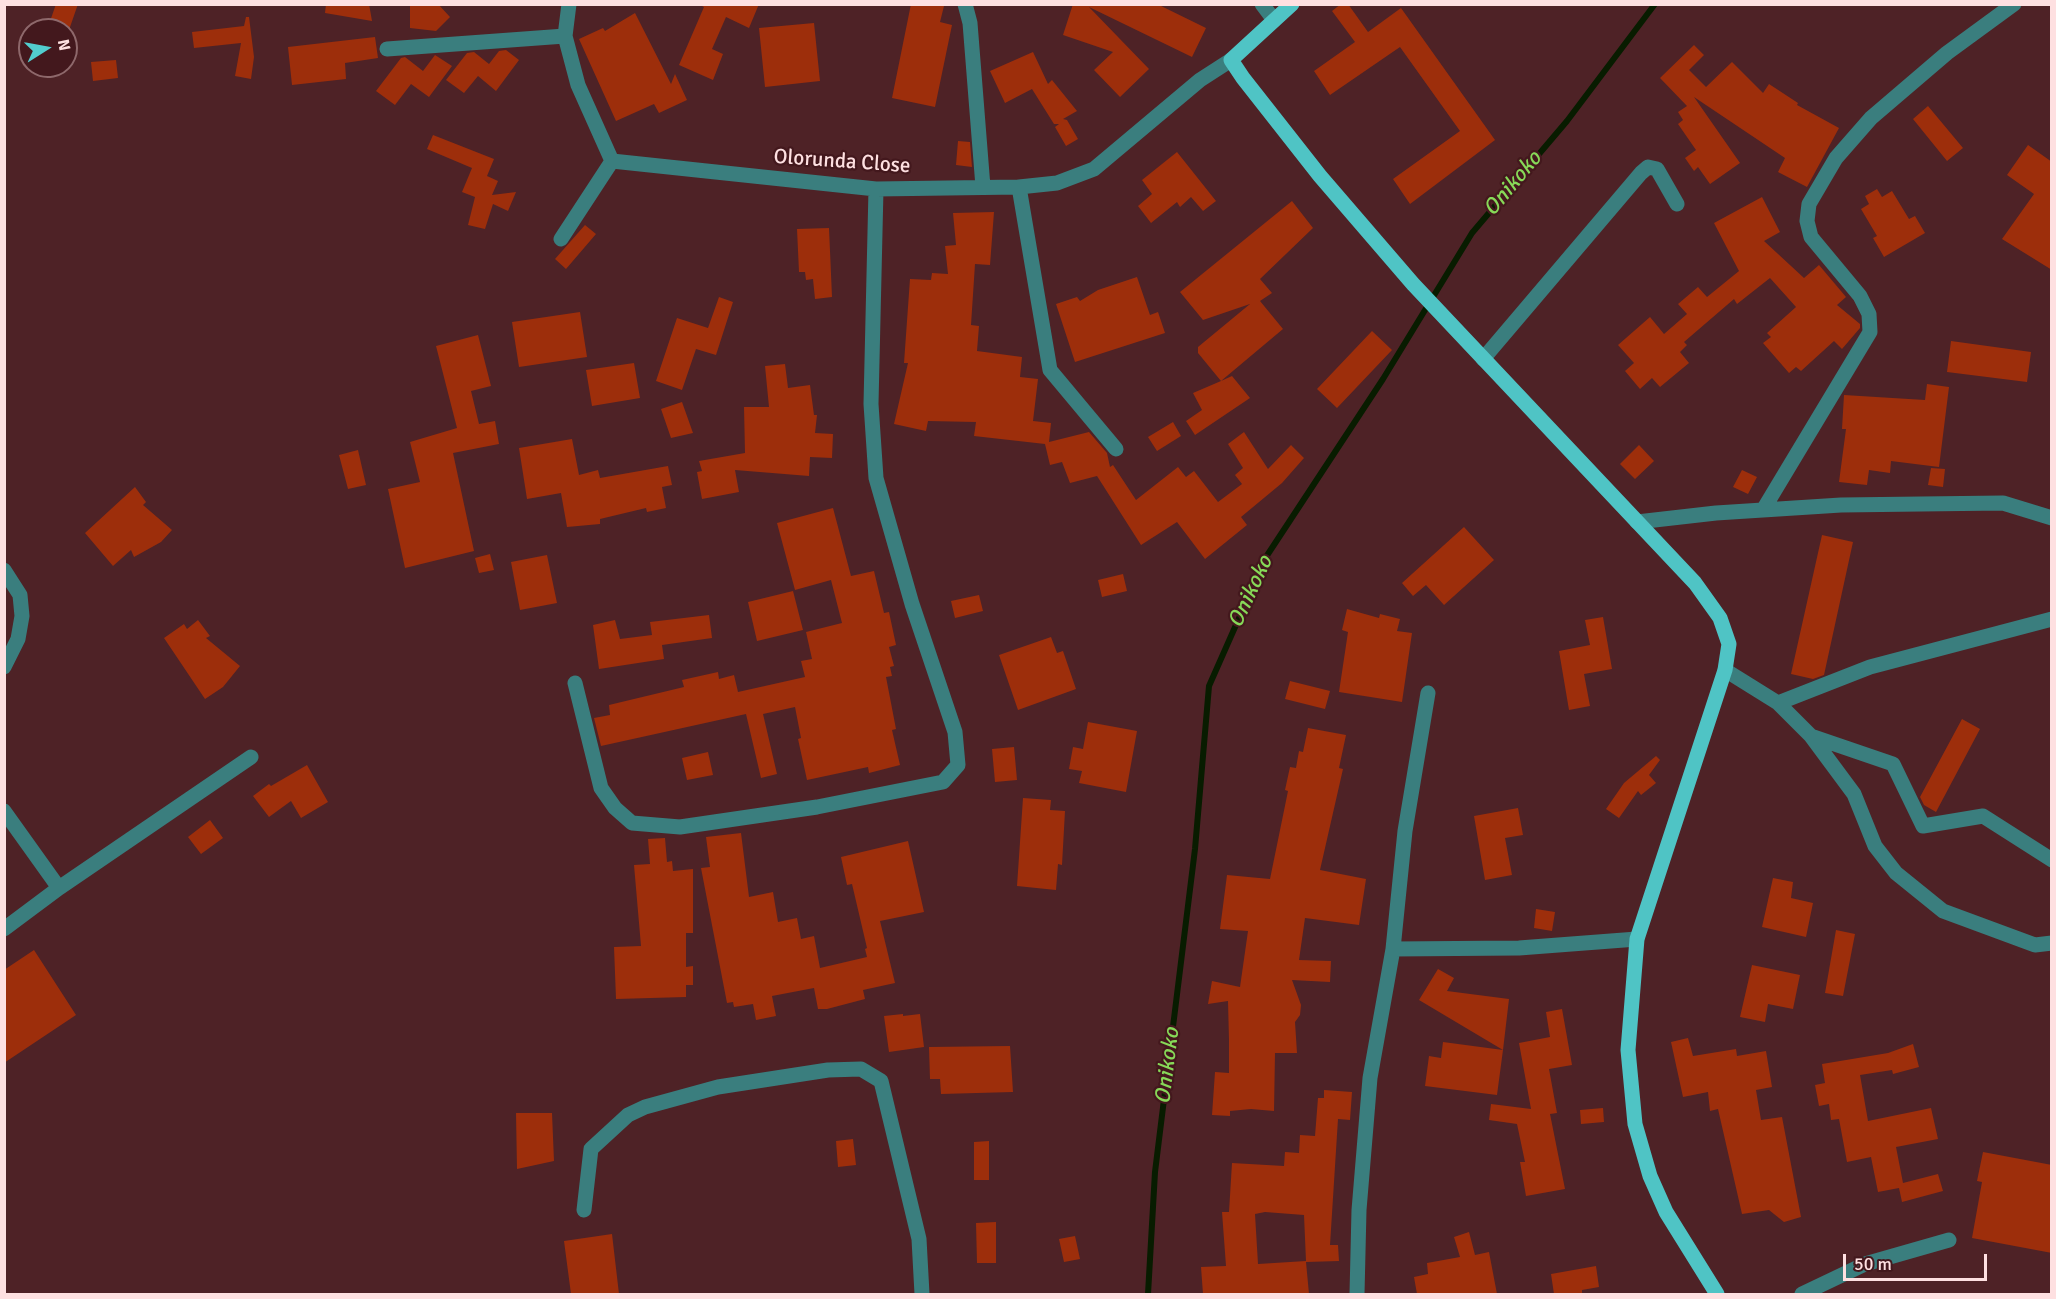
<!DOCTYPE html>
<style>
body{margin:0}
#map{position:relative;width:2056px;height:1299px;overflow:hidden;background:#4e2226;font-family:Signika,sans-serif}
canvas{display:block}
.frame{position:absolute;inset:0;border:6px solid #fee0e1;pointer-events:none}
.north{position:absolute;left:18px;top:18px;width:60px;height:60px;box-sizing:border-box;background:#43181d;border:2px solid #8e686b;border-radius:50%;rotate:79deg;font-size:16px;font-weight:700;line-height:24px;text-align:center;color:#fee0e1}
.north::after{content:'';display:block;margin:auto;width:21px;height:27px;background:#52cdce;clip-path:polygon(50% 0,100% 100%,50% 72%,0 100%)}
.scale{position:absolute;left:1843px;top:1254px;width:144px;height:27px;box-sizing:border-box;border:3px solid #fee0e1;border-top:0;padding-left:8px;font-size:18px;line-height:21px;white-space:nowrap;color:#fee0e1;-webkit-text-stroke:4px #43181d;paint-order:stroke}
</style>
<div id="map">
<canvas width="2056" height="1299"></canvas>
<div class="frame"></div>
<div class="north">N</div>
<div class="scale">50 m</div>
</div>
<script>
const context = document.querySelector('canvas').getContext('2d');
context.lineJoin = 'round';
const shape = rows => new Path2D(rows.map(r => 'M' + r).join(''));
function strokePath(path, color, width, dash) { context.strokeStyle = color; context.lineWidth = width; context.lineCap = dash ? 'butt' : 'round'; context.setLineDash(dash || []); context.stroke(path); }
function fill(path, color) { context.fillStyle = color; context.fill(path, 'evenodd'); }
function label(font, color, halo, rows, align = 'center') {
  context.font = font + ' Signika,sans-serif'; context.lineWidth = 4.5; context.setLineDash([]); context.textBaseline = 'middle'; context.strokeStyle = halo; context.fillStyle = color; for (const [text, x, y, turn = 0] of rows) {
    context.save(); context.translate(x, y); context.rotate((+turn || 0) * Math.PI / 180); context.textAlign = isNaN(turn) ? turn : align; if (halo) context.strokeText(text, 0, 0); context.fillText(text, 0, 0); context.restore();
  }
}
strokePath(shape([
 [1148,1294,1155,1172,1195,849,1209,686,1266,557,1383,379,1472,233,1567,121,1655,4]
]), '#081c00', 6);
fill(shape([
 [56,4,78,4,69,30,47,30],
 [326,4,369,4,372,21,325,13],
 [410,4,438,4,450,17,436,31,410,28],
 [698,4,759,4,749,28,726,17,712,49,723,54,713,80,679,65,704,7],
 [911,4,944,6,940,22,952,25,935,107,892,98],
 [1073,4,1157,4,1206,28,1192,57,1089,7,1149,69,1120,97,1094,70,1113,52,1063,35],
 [1341,4,1348,4,1368,32,1401,8,1495,140,1410,204,1393,179,1460,131,1400,47,1330,95,1314,71,1355,42,1332,11],
 [635,13,671,84,675,74,687,100,659,113,654,104,616,121,579,39,603,28,605,31],
 [246,17,249,17,254,57,251,79,235,76,241,43,194,48,192,32,244,26],
 [814,23,820,81,765,87,759,28],
 [375,37,378,58,345,63,346,79,292,85,288,47],
 [1694,45,1704,55,1689,70,1706,87,1732,62,1763,93,1769,84,1798,103,1797,105,1839,128,1807,187,1778,172,1785,158,1694,97,1740,163,1710,184,1698,167,1694,171,1685,158,1696,150,1678,124,1683,120,1678,112,1687,106,1660,78],
 [506,50,519,60,496,91,478,76,464,93,446,80,467,53,474,52,489,64,499,51],
 [1033,52,1048,84,1052,80,1077,111,1063,119,1067,120,1078,139,1066,146,1055,127,1059,124,1054,124,1032,89,1005,103,990,71],
 [435,55,452,66,429,97,411,84,395,105,376,91,401,58,405,57,423,71],
 [116,60,118,78,93,81,91,62],
 [1928,106,1963,148,1947,161,1913,119],
 [433,135,494,159,487,176,498,181,492,195,516,192,508,211,493,204,485,229,468,225,475,197,462,192,472,168,427,149],
 [958,141,970,142,972,167,956,165],
 [2028,145,2052,162,2052,270,2002,239,2034,194,2007,175],
 [1177,152,1216,201,1203,211,1191,197,1180,207,1177,202,1151,223,1138,206,1152,194,1142,180],
 [1877,189,1882,197,1892,191,1909,219,1915,216,1925,233,1884,257,1873,238,1877,236,1861,209,1869,204,1865,196],
 [1762,197,1780,232,1764,241,1804,278,1819,265,1846,297,1837,305,1860,324,1860,328,1842,349,1834,341,1801,371,1796,367,1789,373,1763,343,1771,337,1767,333,1796,307,1770,278,1737,304,1734,299,1684,342,1687,345,1680,352,1689,363,1660,387,1652,378,1640,389,1625,371,1634,363,1618,345,1650,317,1664,334,1687,314,1678,304,1698,287,1707,297,1739,271,1714,223],
 [1292,201,1313,228,1260,279,1272,293,1260,301,1283,329,1221,381,1232,376,1250,398,1195,435,1186,421,1202,410,1193,393,1221,381,1198,353,1198,347,1250,304,1203,320,1180,292],
 [994,212,990,265,975,264,971,325,979,326,977,351,1022,357,1020,377,1038,379,1033,421,1051,423,1049,442,1089,432,1107,453,1110,467,1113,465,1136,500,1178,467,1186,477,1194,471,1218,502,1242,484,1235,475,1243,468,1228,444,1244,432,1268,469,1291,445,1304,458,1282,483,1241,517,1247,525,1205,559,1177,522,1141,545,1097,476,1070,483,1062,462,1050,465,1045,444,974,436,976,422,928,421,926,431,894,424,908,363,904,363,910,279,931,280,932,273,948,274,945,246,956,245,953,213],
 [585,225,596,234,566,269,555,259],
 [829,228,832,297,815,299,813,279,806,280,805,272,799,272,797,229],
 [1137,277,1150,315,1158,312,1165,333,1075,362,1056,304,1077,297,1080,301,1098,290],
 [719,297,733,302,716,355,696,349,682,390,656,381,677,318,708,328],
 [580,312,587,357,519,367,512,322],
 [1372,331,1392,350,1337,408,1317,389],
 [478,335,491,386,471,391,479,424,495,421,499,444,453,453,474,551,405,568,388,489,420,482,410,442,457,428,436,346],
 [1951,341,2031,352,2027,382,1947,372],
 [634,363,640,398,592,406,586,370],
 [785,364,788,388,810,385,814,415,817,415,815,433,833,434,832,458,810,457,809,476,735,470,739,492,702,499,697,472,702,471,699,461,745,453,744,407,769,407,765,366],
 [1927,384,1949,387,1939,467,1891,461,1890,473,1869,470,1867,485,1839,482,1846,429,1842,429,1844,395,1925,400],
 [682,402,693,433,671,438,661,409],
 [1173,422,1181,436,1157,451,1148,437],
 [572,439,579,475,598,470,600,478,668,466,672,485,662,487,666,508,647,512,646,508,600,519,600,524,567,527,561,493,527,499,519,448],
 [1639,445,1654,461,1635,479,1620,464],
 [358,450,366,485,348,489,339,455],
 [1931,468,1945,469,1943,487,1928,485],
 [1742,470,1757,477,1748,494,1733,487],
 [135,487,146,502,143,505,172,530,161,542,134,557,131,550,113,566,85,533],
 [833,508,851,576,874,571,884,613,889,612,896,645,889,647,894,666,890,667,892,676,886,677,896,729,892,730,900,765,869,773,868,767,807,780,798,739,801,738,795,707,763,714,777,774,761,778,746,714,601,746,594,718,610,715,609,705,684,687,682,680,718,672,719,679,734,675,738,692,805,677,801,661,812,659,806,632,842,623,831,580,795,590,777,523],
 [1464,527,1494,560,1444,605,1426,585,1413,596,1402,583],
 [1822,535,1853,542,1824,675,1813,679,1791,674],
 [490,554,494,570,479,573,475,558],
 [547,555,557,603,520,610,511,562],
 [1123,574,1127,591,1102,597,1098,580],
 [793,591,803,630,757,641,748,602],
 [979,595,983,611,955,618,951,601],
 [1347,609,1379,618,1380,614,1400,619,1397,631,1412,633,1402,702,1339,692,1348,632,1342,630],
 [709,615,712,638,662,645,664,659,599,669,593,625,615,620,620,639,652,635,650,622],
 [1603,617,1612,669,1584,674,1590,706,1569,710,1559,651,1590,645,1585,620],
 [198,620,210,636,206,638,240,666,223,687,205,699,164,638,184,624,187,629],
 [1051,637,1057,653,1063,651,1076,689,1018,710,999,655],
 [1290,681,1330,691,1325,709,1285,699],
 [1962,719,1980,729,1936,812,1924,805,1920,797],
 [1088,722,1137,731,1126,792,1079,783,1082,771,1069,769,1073,747,1083,749],
 [1308,728,1346,735,1339,768,1343,769,1320,870,1366,879,1359,925,1305,918,1299,960,1331,961,1330,982,1292,980,1301,1005,1300,1015,1295,1022,1297,1053,1275,1053,1274,1111,1251,1109,1230,1111,1230,1116,1212,1115,1215,1072,1229,1073,1229,1040,1228,1001,1208,1004,1212,981,1240,987,1248,931,1220,929,1227,875,1270,879,1288,791,1285,790,1290,767,1296,768,1299,751,1303,752],
 [1014,747,1017,780,995,782,992,749],
 [708,752,713,775,687,780,682,758],
 [1656,756,1660,760,1649,775,1656,783,1641,795,1638,791,1619,818,1606,809,1624,783],
 [307,765,328,802,301,818,291,801,269,817,253,796,269,784,271,786],
 [1023,798,1051,800,1050,810,1065,811,1062,865,1058,864,1056,890,1017,886],
 [1518,808,1523,835,1505,838,1512,875,1485,880,1474,816],
 [210,820,223,838,201,854,188,837],
 [741,833,749,897,773,892,778,922,797,918,801,939,814,936,820,968,867,957,865,949,867,948,852,884,847,885,841,857,908,841,924,912,880,921,895,983,863,990,865,999,827,1009,818,1009,814,988,772,996,776,1016,756,1020,753,1004,734,1007,733,1002,727,1003,701,868,710,867,706,837],
 [665,838,667,862,672,861,673,871,693,869,693,933,686,933,686,967,693,966,693,985,686,985,686,997,616,999,614,947,641,946,634,865,650,864,648,839],
 [1773,878,1793,882,1791,898,1813,903,1806,937,1762,927],
 [1536,909,1555,912,1552,931,1534,928],
 [1836,930,1855,934,1843,996,1825,993],
 [34,950,76,1015,4,1063,4,970],
 [1752,965,1800,975,1793,1009,1768,1004,1765,1022,1740,1017],
 [1438,969,1454,978,1447,991,1509,999,1503,1050,1419,1000],
 [1562,1009,1572,1065,1549,1069,1557,1113,1550,1114,1565,1189,1526,1196,1520,1162,1525,1162,1517,1124,1489,1120,1491,1104,1531,1109,1519,1043,1550,1037,1546,1012],
 [903,1014,903,1016,920,1014,924,1047,889,1052,884,1016],
 [1688,1038,1693,1056,1736,1049,1737,1056,1766,1051,1772,1087,1756,1090,1761,1120,1782,1117,1801,1217,1784,1222,1769,1210,1742,1214,1718,1109,1710,1111,1708,1092,1683,1097,1671,1042],
 [1443,1042,1503,1050,1497,1095,1425,1086,1429,1056,1441,1058],
 [1913,1044,1919,1067,1893,1074,1892,1070,1860,1075,1868,1121,1931,1108,1938,1139,1896,1147,1903,1183,1938,1174,1943,1191,1902,1202,1899,1188,1878,1192,1871,1157,1847,1162,1839,1119,1831,1120,1829,1104,1819,1106,1815,1085,1825,1083,1822,1064,1888,1053],
 [1010,1046,1013,1092,941,1094,940,1079,930,1079,929,1047],
 [1324,1090,1352,1092,1350,1120,1338,1119,1330,1245,1338,1245,1339,1261,1306,1262,1309,1294,1203,1294,1201,1267,1226,1266,1222,1212,1229,1212,1232,1163,1284,1166,1285,1152,1299,1153,1300,1135,1315,1136,1318,1098,1324,1098],
 [1265,1212,1304,1215,1306,1261,1258,1264,1255,1214],
 [1603,1108,1604,1122,1581,1124,1580,1110],
 [516,1113,552,1113,554,1161,517,1169],
 [853,1139,856,1165,838,1167,836,1141],
 [989,1141,989,1180,974,1180,974,1142],
 [1983,1152,2052,1165,2052,1253,1972,1238,1982,1182,1977,1181],
 [996,1222,996,1263,977,1263,976,1223],
 [1469,1232,1475,1255,1489,1252,1497,1294,1417,1294,1414,1277,1428,1274,1427,1263,1460,1257,1454,1237],
 [612,1234,619,1294,571,1294,564,1241],
 [1075,1236,1080,1259,1064,1262,1059,1239],
 [1596,1266,1599,1287,1582,1290,1582,1294,1554,1294,1551,1274]
]), '#9d2e0b');
strokePath(shape([
 [569,4,565,36,578,85,612,161],
 [965,4,970,23,983,187],
 [1262,4,1274,20],
 [387,49,565,36],
 [612,161,876,189,1019,187,1057,183,1094,169,1200,80,1231,60],
 [1019,187,1050,370,1116,449],
 [561,239,612,161],
 [1483,359,1641,173,1648,167,1657,169,1677,204],
 [1763,510,1870,332,1869,314,1860,296,1811,237,1807,221,1809,204,1836,158,1871,118,1947,53,2014,4],
 [1637,522,1716,513,1841,505,1921,504,2003,503,2052,518],
 [4,570,20,595,22,616,18,639,4,667],
 [1725,670,1778,703,1811,736,1854,794,1875,846,1896,873,1943,911,2035,945,2052,943],
 [575,683,601,788,615,808,632,823,680,827,817,807,943,782,958,765,955,732,912,604,876,478,871,404,876,189],
 [1778,703,1870,667,2052,619],
 [1811,736,1893,764,1923,826,1983,816,2052,860],
 [4,811,59,888],
 [4,929,59,888,251,757],
 [1393,949,1519,948,1637,939],
 [584,1210,591,1149,628,1115,645,1107,718,1087,828,1070,861,1069,881,1081,919,1239,922,1294],
 [1357,1294,1359,1210,1370,1078,1393,949,1405,831,1428,693],
 [1802,1294,1865,1264,1949,1240]
]), '#3a7e7e', 15);
strokePath(shape([
 [1292,4,1231,60,1243,78,1320,176,1413,284,1695,583,1720,618,1729,644,1725,670,1637,939,1628,1050,1635,1124,1650,1176,1666,1212,1717,1294]
]), '#4fc4c5', 15);
label('21px', '#fee0e1', '#43181d', [
 ["Olorunda Close",842,162,4]
]);
label('italic 22px', '#87d958', '#43181d', [
 ["Onikoko",1513,184,-50],
 ["Onikoko",1251,592,-65],
 ["Onikoko",1168,1066,-83]
]);
</script>
